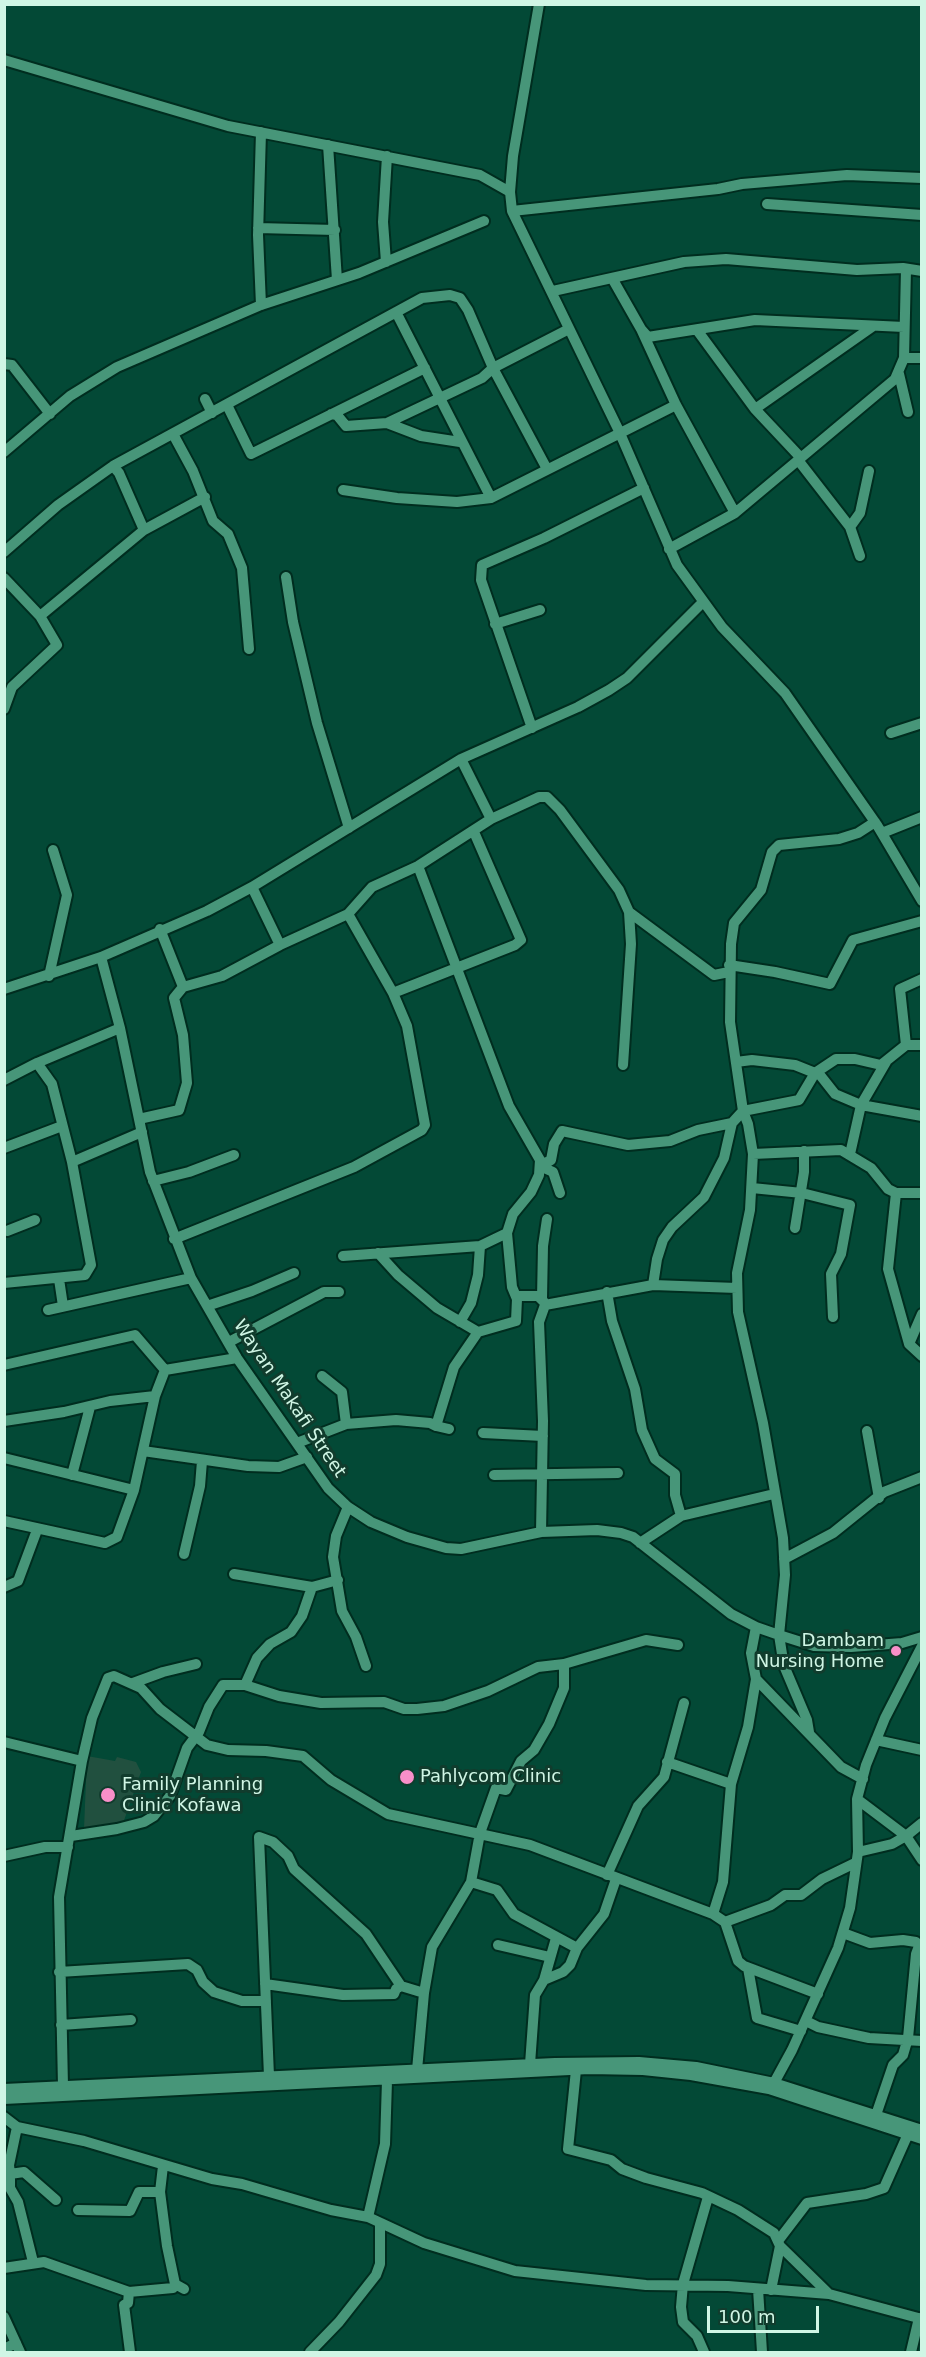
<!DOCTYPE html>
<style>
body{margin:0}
#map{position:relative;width:926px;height:2357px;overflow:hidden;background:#034936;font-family:"DejaVu Sans",sans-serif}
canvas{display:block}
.frame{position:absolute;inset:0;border:6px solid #d0f6e5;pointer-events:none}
.scale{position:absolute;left:707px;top:2306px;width:112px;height:27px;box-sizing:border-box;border:3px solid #d0f6e5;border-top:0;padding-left:8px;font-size:18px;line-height:21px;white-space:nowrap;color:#d0f6e5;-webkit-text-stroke:4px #113c2d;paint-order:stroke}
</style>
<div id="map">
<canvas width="926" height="2357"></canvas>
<div class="frame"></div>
<div class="scale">100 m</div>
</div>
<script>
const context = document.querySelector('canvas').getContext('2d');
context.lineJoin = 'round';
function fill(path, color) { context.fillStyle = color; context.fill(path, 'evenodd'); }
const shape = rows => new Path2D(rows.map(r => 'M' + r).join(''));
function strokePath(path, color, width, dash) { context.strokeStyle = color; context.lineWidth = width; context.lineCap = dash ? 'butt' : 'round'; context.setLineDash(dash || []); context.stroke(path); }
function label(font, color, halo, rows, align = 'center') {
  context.font = font + ' "DejaVu Sans",sans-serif'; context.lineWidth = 6; context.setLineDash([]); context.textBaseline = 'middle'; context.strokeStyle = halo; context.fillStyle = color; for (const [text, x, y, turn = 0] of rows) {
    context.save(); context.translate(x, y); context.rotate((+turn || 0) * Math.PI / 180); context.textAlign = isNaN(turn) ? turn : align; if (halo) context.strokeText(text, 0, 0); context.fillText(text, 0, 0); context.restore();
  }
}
fill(shape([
 [87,1756,115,1761,117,1757,136,1762,141,1772,121,1829,84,1829]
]), '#21503f');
const minor = shape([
 [539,4,513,156,510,192,512,211,619,431,677,565,722,627,785,693,877,825,922,901],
 [4,60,228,126,480,175,510,192],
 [261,132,258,235,261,305],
 [328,145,337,280],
 [767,204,922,215],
 [512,211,718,189,742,184,847,175,922,178],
 [258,228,335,230],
 [386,262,383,222,387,156],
 [612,278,641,329,676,405,735,513],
 [553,291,684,262,726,259,857,270,903,268,922,271],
 [396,312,491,498],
 [641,329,648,337,755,320,904,327],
 [697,330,755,409,801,458],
 [904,358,922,358],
 [4,364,12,365,50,414],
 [899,374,908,412],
 [205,399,212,413],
 [227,405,251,454,425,368],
 [755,409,872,327],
 [331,414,337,415,346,426,387,423,482,378,493,368,547,469],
 [387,423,421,436,460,442],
 [173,434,193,471,213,521,228,534,242,568,249,649],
 [4,452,70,396,117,367,261,305,359,273,484,221],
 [798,460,850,527,860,556],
 [113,466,119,473,144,530],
 [343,490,397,498,457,502,491,498,676,405],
 [850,527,860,513,869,471],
 [669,549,735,513,895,379,904,358,906,269],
 [4,552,58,505,113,466,422,298,450,295,460,298,468,310,493,368,569,329],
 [286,577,293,622,317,723,349,828],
 [4,578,40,616,144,530,205,497],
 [495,624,540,610],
 [4,709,12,687,57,645,40,616],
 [532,728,481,580,482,565,544,538,644,488],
 [891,733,922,723],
 [461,759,491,819],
 [882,833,922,817],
 [252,887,280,945],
 [629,912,714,975,729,972],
 [160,929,183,987,222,976,280,945,348,914,372,887,418,866,491,819,539,797,547,797,560,810,619,890,629,912,631,944,623,1065],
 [101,957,120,1028,150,1172,191,1278,237,1358,328,1488,348,1507,371,1522,407,1537,446,1548,461,1549,541,1532,597,1530,621,1533,633,1537,731,1614,756,1627,779,1635,814,1646,851,1647,902,1643,922,1637],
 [729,965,775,972,830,984,853,940,922,921],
 [49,976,67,895,53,850],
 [4,989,101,957,207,911,252,887,461,759,578,707,609,690,627,678,702,603],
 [393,993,515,945,521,940,474,832],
 [906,1045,922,1045],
 [736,1062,752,1060,795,1065,820,1075,835,1094,861,1105,922,1116],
 [37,1063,120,1028],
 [4,1080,37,1063,52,1084,72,1162,91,1265,85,1275,4,1283],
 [139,1119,179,1110,187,1083,183,1035,174,998,183,987],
 [4,1148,62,1126],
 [753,1154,841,1150,871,1168,888,1189,896,1193,922,1193],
 [850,1154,861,1105,886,1062],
 [72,1162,142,1132],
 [153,1181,189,1172,234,1155],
 [752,1188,802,1193,850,1205,841,1254,831,1274,833,1317],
 [560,1193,553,1172,540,1166,551,1160,554,1144,562,1131,628,1145,670,1141,698,1130,732,1123],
 [896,1193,888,1269,909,1344,922,1314],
 [795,1228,804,1172,804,1151],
 [7,1231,35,1220],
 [174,1239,354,1167,422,1130,425,1125,407,1026,393,993,348,914],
 [378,1253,398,1275,437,1308,478,1332],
 [343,1256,480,1246,507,1233],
 [59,1279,63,1306],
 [653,1285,657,1259,663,1240,672,1227,704,1197,724,1158,732,1123,743,1111,799,1100,815,1073,836,1059,855,1059,881,1065,906,1045,900,989,922,979],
 [607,1292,612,1321,635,1389,642,1430,655,1459,675,1474,675,1495,681,1516],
 [542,1298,543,1246,547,1219],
 [517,1299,520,1296,538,1296,544,1302],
 [545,1305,653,1285,737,1288],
 [207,1306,252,1291,294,1273],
 [48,1310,191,1278],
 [460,1322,471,1303,478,1275,480,1246],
 [229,1342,324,1292,339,1292],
 [909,1344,922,1356],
 [4,1365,135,1335,165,1370,237,1358],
 [322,1376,342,1392,346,1424],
 [4,1421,64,1412,110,1401,155,1396],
 [436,1426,449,1429],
 [867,1431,879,1498],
 [483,1433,543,1436],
 [297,1443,346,1424,396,1420,430,1423,436,1426,454,1367,478,1332,516,1321,517,1299,512,1287,507,1233,513,1214,531,1192,539,1175,540,1160,509,1106,418,866],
 [143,1451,248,1466,279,1467,307,1457],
 [4,1458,134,1490],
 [72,1475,90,1407],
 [494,1475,618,1473],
 [348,1507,336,1536,333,1557,342,1611,356,1637,366,1666],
 [4,1521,105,1543,117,1537,134,1490,155,1396,165,1370],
 [541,1532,543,1421,539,1322,545,1305],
 [640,1543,681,1516,774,1494],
 [184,1554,200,1486,202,1461],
 [784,1559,833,1533,884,1492,922,1477],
 [234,1574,312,1587,338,1580],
 [4,1587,18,1581,37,1530],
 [756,1679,841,1767,863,1779],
 [133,1683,163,1672,196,1664],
 [245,1685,257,1658,270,1644,291,1632,302,1616,312,1587],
 [809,1732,807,1720,785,1668,782,1654,779,1635,785,1575,783,1538,763,1423,738,1312,737,1273,750,1210,753,1154,748,1124,743,1111,730,1022,731,944,734,923,761,890,772,852,779,845,839,839,858,833,875,822],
 [876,1740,922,1750],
 [4,1742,82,1761],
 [667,1762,731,1784],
 [857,1799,906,1836,922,1860],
 [71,1836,117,1829,144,1822,154,1816,170,1796,187,1748,199,1732,209,1707,223,1685,245,1685,279,1696,321,1703,384,1702,404,1709,417,1709,444,1706,488,1691,538,1667,564,1664,646,1640,678,1645],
 [858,1852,892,1844,906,1836,922,1823],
 [4,1856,45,1847,68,1847],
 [607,1875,638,1806,664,1777,684,1703],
 [471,1882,497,1890,514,1914,577,1948],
 [713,1914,723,1882,731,1784,748,1727,756,1679,751,1653,756,1627],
 [725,1922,771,1905,785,1895,801,1895,822,1879,855,1863],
 [843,1933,870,1943,903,1940,916,1942,919,1946],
 [498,1945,550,1957],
 [748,1968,757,2018,801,2031],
 [59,1972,188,1964,197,1970,203,1982,214,1992,242,2001,266,2001],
 [544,1980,563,1972,570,1965,577,1948,604,1914,616,1879],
 [265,1984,343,1995,394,1994,396,1989,401,1986],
 [806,2021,818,2027,869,2038,922,2041],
 [61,2025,131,2020],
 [530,2064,535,1995,544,1980,556,1938],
 [417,2070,424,1993,432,1947,471,1882,480,1833,496,1788,506,1790,521,1761,534,1750,549,1724,564,1688,564,1664],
 [576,2070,568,2149,611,2160,622,2169,646,2178,702,2193,738,2210,774,2233,780,2246,829,2294],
 [269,2076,259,1837,273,1842,288,1856,294,1869,366,1934,401,1986,424,1993],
 [774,2083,792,2050,838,1948,850,1908,858,1852,857,1799,866,1765,885,1718,922,1646],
 [63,2086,59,1897,82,1761,92,1718,108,1678,114,1676,141,1688,160,1709,207,1745,228,1750,266,1751,303,1756,331,1780,388,1814,530,1845,713,1914,725,1922,738,1961,744,1966,818,1994],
 [4,2089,555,2063,639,2062,696,2067,774,2083,922,2130],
 [4,2099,589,2069,643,2070,691,2075,769,2089,922,2139],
 [876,2115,893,2065,903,2055,908,2038,916,1954,919,1946,922,1947],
 [4,2117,17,2127,84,2141,212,2179,242,2184,331,2210,368,2217,424,2243,515,2271,646,2285,728,2286,829,2294,922,2319],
 [17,2127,9,2165,10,2174,24,2172,56,2200],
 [163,2166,160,2192,167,2246,175,2284,184,2289],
 [10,2174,10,2188,18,2202,33,2262],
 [78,2210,130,2211,139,2192,160,2192],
 [368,2217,385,2144,387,2081],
 [778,2241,807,2203,866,2194,884,2188,908,2134],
 [4,2268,44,2262,129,2292,173,2288],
 [758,2289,762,2352],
 [771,2290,780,2246],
 [129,2292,128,2303,124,2305,130,2352],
 [4,2317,20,2352],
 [4,2349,16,2343],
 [310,2352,339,2322,376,2275,380,2264,380,2223],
 [704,2352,697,2336,683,2322,681,2307,683,2284,708,2197],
 [911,2352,919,2318]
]);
strokePath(minor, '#002d1f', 14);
strokePath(minor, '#479679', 10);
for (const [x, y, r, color] of [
 [896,1651,6,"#f98fc9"],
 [407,1777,8,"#f98fc9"],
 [108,1795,8,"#f98fc9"]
]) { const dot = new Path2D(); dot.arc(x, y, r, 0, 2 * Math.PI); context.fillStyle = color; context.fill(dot); strokePath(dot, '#113c2d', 2); }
label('18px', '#d0f6e5', '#113c2d', [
 ["Wayan Makafi Street",289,1399,56]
]);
label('18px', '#d0f6e5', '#113c2d', [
 ["Dambam",884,1641,"right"],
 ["Nursing Home",884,1662,"right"],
 ["Pahlycom Clinic",420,1777],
 ["Family Planning",122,1785],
 ["Clinic Kofawa",122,1806]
], 'left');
</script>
